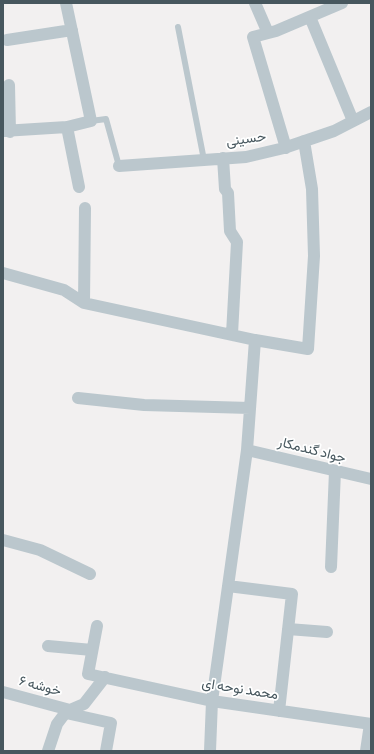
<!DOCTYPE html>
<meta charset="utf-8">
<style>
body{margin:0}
#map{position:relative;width:374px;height:754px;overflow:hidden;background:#f2f0f0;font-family:"Alegreya Sans",sans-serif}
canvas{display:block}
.frame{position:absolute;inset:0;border:4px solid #47575e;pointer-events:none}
</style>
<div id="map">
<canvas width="374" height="754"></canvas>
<div class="frame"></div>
</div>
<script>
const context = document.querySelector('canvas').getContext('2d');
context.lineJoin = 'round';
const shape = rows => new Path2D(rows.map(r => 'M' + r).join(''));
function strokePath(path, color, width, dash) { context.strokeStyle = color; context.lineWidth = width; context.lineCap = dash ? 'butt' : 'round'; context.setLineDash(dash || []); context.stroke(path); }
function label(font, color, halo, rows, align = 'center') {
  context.font = font + ' "Alegreya Sans",Vazirmatn,sans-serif'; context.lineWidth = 3.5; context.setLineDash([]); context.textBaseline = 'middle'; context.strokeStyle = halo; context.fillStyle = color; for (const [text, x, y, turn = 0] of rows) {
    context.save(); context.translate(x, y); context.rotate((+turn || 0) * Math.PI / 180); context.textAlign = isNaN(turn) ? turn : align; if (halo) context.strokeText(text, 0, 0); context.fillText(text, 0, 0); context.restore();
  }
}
strokePath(shape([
 [178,27,204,160],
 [91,121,106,119,119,166]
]), '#bbc7cd', 6);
strokePath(shape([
 [255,3,268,33],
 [310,17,353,121],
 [7,40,72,30],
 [9,85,10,132],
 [67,127,79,187],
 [3,131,67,127,91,121,66,3],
 [286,148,253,37,276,31,342,3],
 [223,158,225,189,228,193,230,231,237,242,232,334],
 [119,166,246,157,284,148,334,131,371,112],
 [3,273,64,290,84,303,255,340,308,349,314,256,312,189,304,141],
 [84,303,85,208],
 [78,398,144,405,250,408],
 [247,450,371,479],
 [3,540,40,550,90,574],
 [331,567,335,471],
 [228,586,292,594,279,711],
 [97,626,88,674,212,701,371,724],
 [288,629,327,632],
 [48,646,92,650],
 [3,692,70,710],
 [66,713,111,723,106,751],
 [48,751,57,724,63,716,70,710,84,704,105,677],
 [210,751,212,701,247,450,255,340],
 [366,751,370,724]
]), '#bbc7cd', 12);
label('14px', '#47575e', '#fff', [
 ["حسینی",246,139,-8],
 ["جواد گندمکار",312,450,14],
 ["خوشه ۶",40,686,15],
 ["محمد نوحه ای",240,689,9]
]);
</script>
